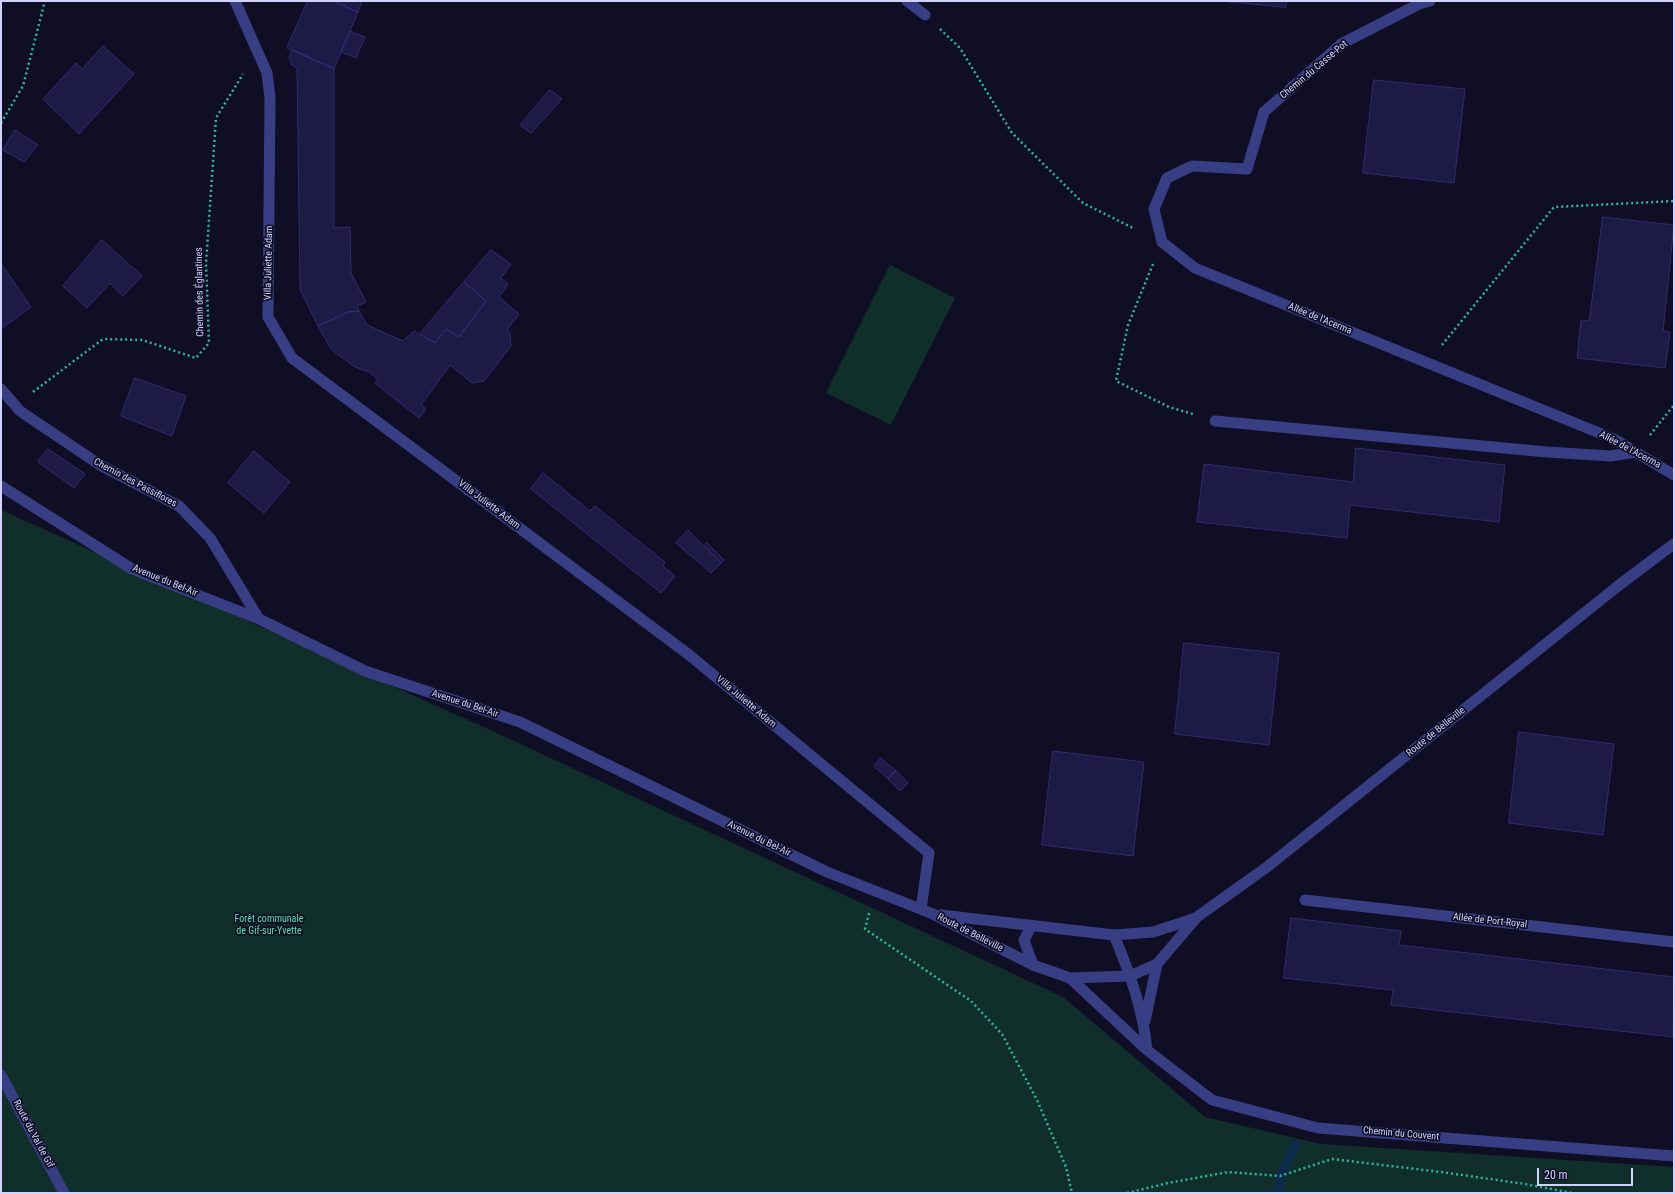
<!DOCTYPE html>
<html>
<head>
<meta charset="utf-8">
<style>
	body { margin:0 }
	#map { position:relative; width:1675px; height:1194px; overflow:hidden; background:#0f0e25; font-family:"Roboto Condensed",sans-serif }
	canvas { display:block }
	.frame { position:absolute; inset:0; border:2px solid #d2d2ff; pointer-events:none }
	.scale { position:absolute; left:1537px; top:1168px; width:96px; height:18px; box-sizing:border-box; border:2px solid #d2d2ff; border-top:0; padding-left:5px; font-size:12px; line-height:14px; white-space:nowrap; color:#d2d2ff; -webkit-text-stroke:3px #0f0e25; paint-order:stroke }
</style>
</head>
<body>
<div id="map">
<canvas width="1675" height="1194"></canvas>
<div class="frame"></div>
<div class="scale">20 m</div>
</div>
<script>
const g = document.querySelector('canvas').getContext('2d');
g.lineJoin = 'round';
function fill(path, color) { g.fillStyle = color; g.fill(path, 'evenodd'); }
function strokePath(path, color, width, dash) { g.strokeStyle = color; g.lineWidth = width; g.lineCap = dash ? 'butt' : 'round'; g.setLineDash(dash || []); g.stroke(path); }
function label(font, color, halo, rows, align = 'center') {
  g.font = font + ' "Roboto Condensed",sans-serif'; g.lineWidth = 3.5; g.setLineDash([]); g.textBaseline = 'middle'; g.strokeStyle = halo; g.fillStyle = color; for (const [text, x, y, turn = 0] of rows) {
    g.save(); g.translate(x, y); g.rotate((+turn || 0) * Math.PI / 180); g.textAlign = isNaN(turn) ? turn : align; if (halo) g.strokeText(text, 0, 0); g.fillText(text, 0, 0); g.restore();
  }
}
fill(new Path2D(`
	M 890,265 L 955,298 L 891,425 L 826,393 Z
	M 1,510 L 497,733 L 1063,997 L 1205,1117 L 1321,1144 L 1674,1167 L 1674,1193 L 1,1193 Z`), '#112f2a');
strokePath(new Path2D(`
	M 1279,1193 L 1280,1176 L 1296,1144`), '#0c2b4b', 10);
const building = new Path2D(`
	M 308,1 L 334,1 L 358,12 L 334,69 L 287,48 Z
	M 334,1 L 362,1 L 358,12 Z
	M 1221,1 L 1287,1 L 1286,7 Z
	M 350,31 L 365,37 L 356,58 L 341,52 Z
	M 103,46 L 134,74 L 79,134 L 43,99 L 76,63 L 82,69 Z
	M 293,50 L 334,68 L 334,228 L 350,227 L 351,273 L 366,302 L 357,306 L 359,311 L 348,312 L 318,326 L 300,289 L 297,69 L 292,65 L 289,58 Z
	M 1374,80 L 1465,89 L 1454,183 L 1363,173 Z
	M 550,90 L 562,99 L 531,133 L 520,125 Z
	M 15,130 L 38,145 L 24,162 L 3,150 Z
	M 1603,217 L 1674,225 L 1663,331 L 1670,332 L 1665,368 L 1577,358 L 1581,320 L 1589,321 Z
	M 102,240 L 142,276 L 123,296 L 110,283 L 87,308 L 63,286 Z
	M 491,250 L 511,264 L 501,278 L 508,284 L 499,297 L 519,314 L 507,330 L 510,333 L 511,346 L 484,381 L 472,383 L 450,365 L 421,405 L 426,409 L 419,418 L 375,383 L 378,379 L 369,372 L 353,366 L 331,349 L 318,326 L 348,312 L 359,311 L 367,325 L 403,341 L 414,331 L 435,343 L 446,329 L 459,337 L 486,301 L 464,282 Z
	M 1,263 L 31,307 L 1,329 Z
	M 464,282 L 486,301 L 459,337 L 446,329 L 435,343 L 420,334 Z
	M 135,378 L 186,396 L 172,436 L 121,416 Z
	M 1356,448 L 1505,465 L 1499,522 L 1350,505 L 1347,538 L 1197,522 L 1204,464 L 1353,482 Z
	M 48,449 L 85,474 L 74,488 L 38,462 Z
	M 254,451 L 290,482 L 264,513 L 228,483 Z
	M 543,473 L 590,511 L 595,506 L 665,562 L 663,566 L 675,576 L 661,593 L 531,489 Z
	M 688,530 L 721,563 L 711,573 L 676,543 Z
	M 707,543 L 724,560 L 721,563 L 704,546 Z
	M 1184,643 L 1279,653 L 1269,745 L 1175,734 Z
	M 1519,732 L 1614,744 L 1603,835 L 1509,823 Z
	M 1053,751 L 1144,762 L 1133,856 L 1042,845 Z
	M 881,758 L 896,771 L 888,779 L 874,766 Z
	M 896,771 L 908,783 L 900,791 L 888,779 Z
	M 1291,918 L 1401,931 L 1399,945 L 1674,977 L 1673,1037 L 1391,1005 L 1393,990 L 1284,978 Z`);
fill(building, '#1e1a46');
strokePath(building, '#322b72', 1);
strokePath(new Path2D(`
	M 940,29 L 960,48 L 1012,133 L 1083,203 L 1135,229
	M 1,123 L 23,86 L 45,1
	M 1153,264 L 1128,325 L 1116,381 L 1169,407 L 1193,414
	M 1442,345 L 1554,207 L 1674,201
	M 33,392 L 103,339 L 142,340 L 196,358 L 209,343 L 206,264 L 216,118 L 243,74
	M 1650,435 L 1674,405
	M 869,913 L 865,929 L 971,1001 L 1002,1034 L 1037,1100 L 1066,1167 L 1072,1193
	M 1127,1193 L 1168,1183 L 1228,1172 L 1280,1176 L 1332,1159 L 1441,1172 L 1525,1184 L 1572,1193`), '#2db8a0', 2.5, [2, 3]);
strokePath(new Path2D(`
	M 907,1 L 925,15
	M 1264,112 L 1341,44 L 1419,4 L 1430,1
	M 1215,421 L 1547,452 L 1611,456 L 1635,452`), '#383e84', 11);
strokePath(new Path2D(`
	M 235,1 L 267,73 L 270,98 L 268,317 L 292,358 L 688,654 L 929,853 L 921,909
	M 1264,112 L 1247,169 L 1192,166 L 1167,178 L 1154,209 L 1162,242 L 1195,268 L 1614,439 L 1674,475
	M 1,389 L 20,411 L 100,465 L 179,506 L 210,538 L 259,619
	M 1305,900 L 1674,942
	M 1032,925 L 1024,940 L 1033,965
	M 1114,935 C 1130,974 1143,1009 1147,1050
	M 1070,978 L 1147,1050 L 1212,1100 L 1318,1128 L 1674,1156
	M 1145,1021 L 1157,964`), '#383e84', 11);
strokePath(new Path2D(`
	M 1,486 L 132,569 L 259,619 L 365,671 L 520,722 L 827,872 L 933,914 L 1033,965 L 1070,978 L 1130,976 L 1157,964 L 1197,917 L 1267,867 L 1618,586 L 1655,558 L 1674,544
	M 941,915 L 1114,935 L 1153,932 L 1196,918
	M 1,1075 L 64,1193`), '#383e84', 11);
label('10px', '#d2d2ff', '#0f0e25', [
	["Chemin du Casse-Pot",1314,70,-40],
	["Villa Juliette Adam",269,263,-89],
	["Chemin des Églantines",200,292,-91],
	["Allée de l'Acerma",1320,319,22],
	["Allée de l'Acerma",1630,450,28],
	["Chemin des Passiflores",135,483,28],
	["Villa Juliette Adam",489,505,37],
	["Avenue du Bel-Air",165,581,22],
	["Villa Juliette Adam",746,702,40],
	["Avenue du Bel-Air",465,704,18],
	["Route de Belleville",1436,732,-39],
	["Avenue du Bel-Air",759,839,26],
	["Allée de Port-Royal",1490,921,6],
	["Route de Belleville",970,933,27],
	["Route du Val de Gif",33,1134,62],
	["Chemin du Couvent",1401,1134,5]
]);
label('10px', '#5be1b1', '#0f0e25', [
	["Forêt communale",269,919],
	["de Gif-sur-Yvette",269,931]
]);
</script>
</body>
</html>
